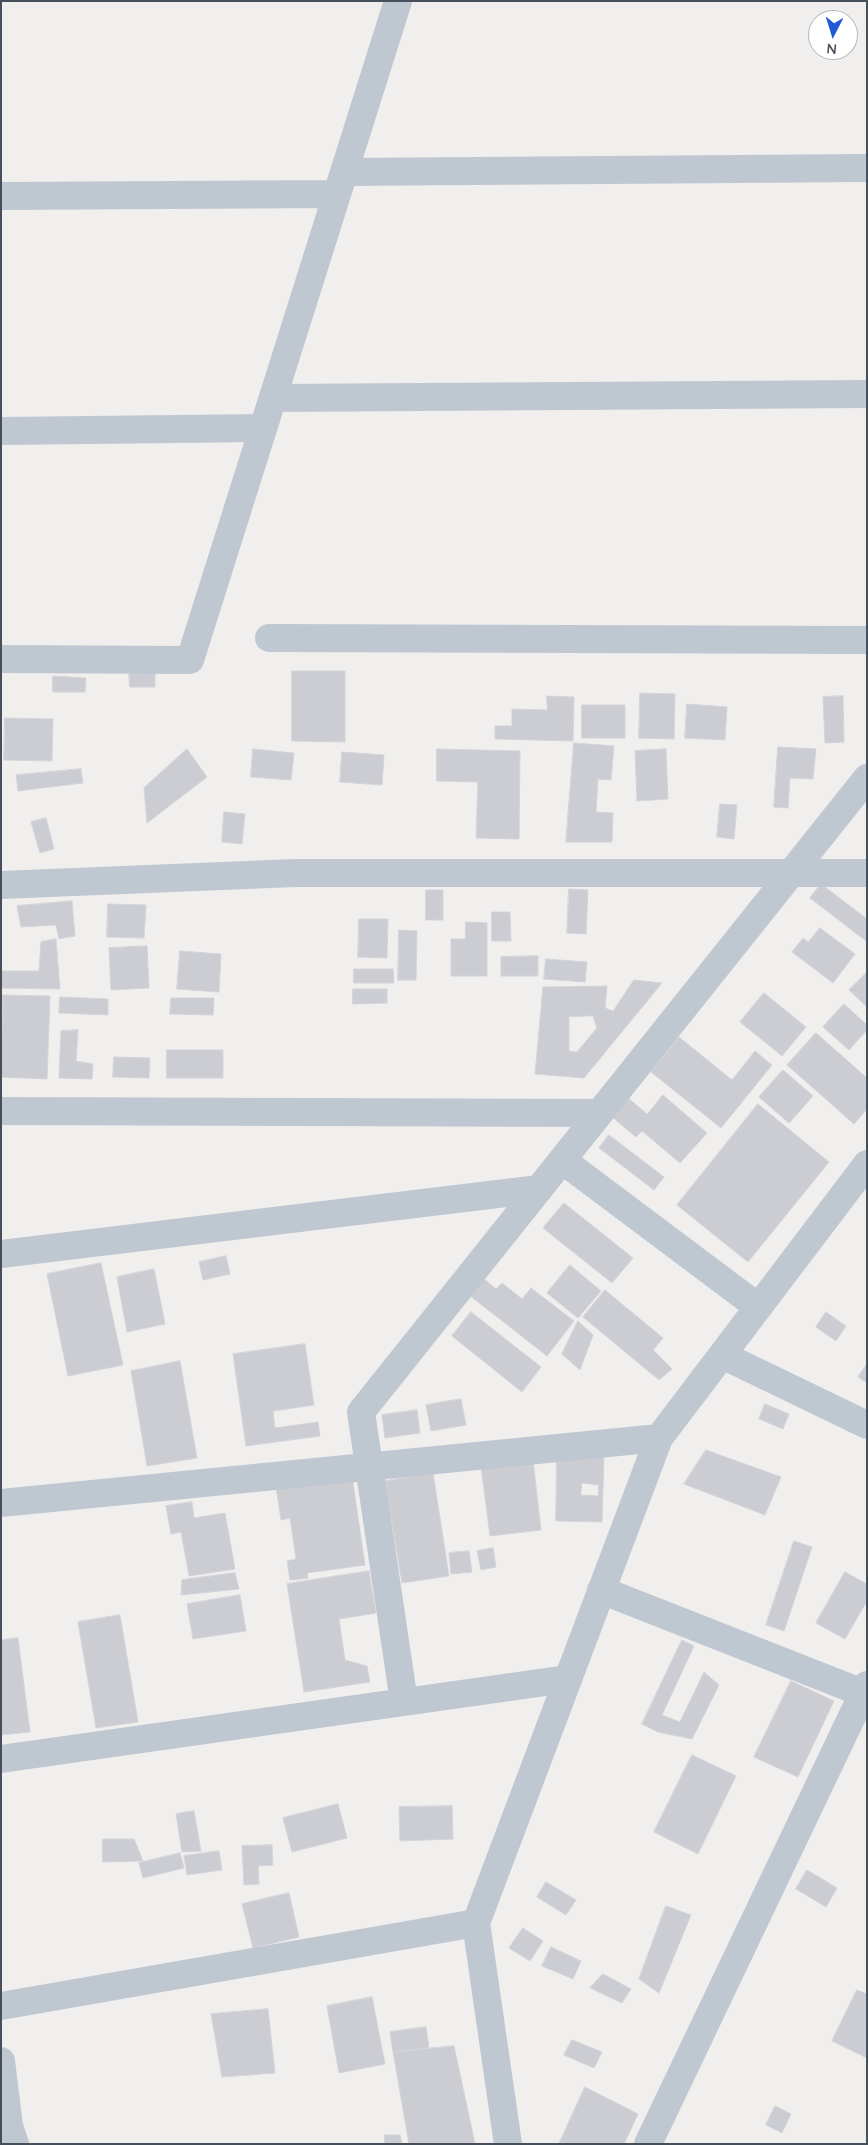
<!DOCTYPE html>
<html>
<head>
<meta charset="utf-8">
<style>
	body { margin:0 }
	#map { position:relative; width:868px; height:2145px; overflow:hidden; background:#f1efee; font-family:Quicksand,sans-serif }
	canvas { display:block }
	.frame { position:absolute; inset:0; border:2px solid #474f5b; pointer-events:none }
	.north { position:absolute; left:808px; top:10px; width:50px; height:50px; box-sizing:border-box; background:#fff; border:1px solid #b5b9bd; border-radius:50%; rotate:185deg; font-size:14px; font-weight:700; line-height:20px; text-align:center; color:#474f5b }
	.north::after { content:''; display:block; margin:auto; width:18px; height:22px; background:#2159d8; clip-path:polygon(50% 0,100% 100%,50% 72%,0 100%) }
</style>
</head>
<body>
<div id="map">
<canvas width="868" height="2145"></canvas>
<div class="frame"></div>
<div class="north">N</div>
</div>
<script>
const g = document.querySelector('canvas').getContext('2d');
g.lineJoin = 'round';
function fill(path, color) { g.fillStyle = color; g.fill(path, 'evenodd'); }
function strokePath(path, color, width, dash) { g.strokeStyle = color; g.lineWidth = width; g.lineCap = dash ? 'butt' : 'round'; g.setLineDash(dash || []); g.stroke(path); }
const building = new Path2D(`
	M 292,671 L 345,671 L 345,742 L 292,741 Z
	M 129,672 L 155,672 L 155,687 L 130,687 Z
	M 53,676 L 86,678 L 85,692 L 53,692 Z
	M 640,693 L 675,694 L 674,739 L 639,738 Z
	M 547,696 L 574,697 L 573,741 L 495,739 L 495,726 L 512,726 L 512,709 L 547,710 Z
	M 843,696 L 844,742 L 825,743 L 823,697 Z
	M 687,704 L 727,707 L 725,740 L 685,738 Z
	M 582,705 L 625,705 L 625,738 L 582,738 Z
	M 5,718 L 53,719 L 52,761 L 4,760 Z
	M 574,743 L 614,746 L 611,780 L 598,779 L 596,812 L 613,813 L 612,842 L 566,842 Z
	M 778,747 L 816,749 L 813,779 L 790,778 L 788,808 L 774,807 Z
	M 187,749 L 207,777 L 147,823 L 144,788 Z
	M 253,749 L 294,753 L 291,780 L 251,777 Z
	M 437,749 L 520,751 L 519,839 L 476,838 L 478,782 L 437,781 Z
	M 666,749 L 668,799 L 637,801 L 635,751 Z
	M 342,752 L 384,755 L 382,785 L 340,782 Z
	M 81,769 L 83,783 L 18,791 L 16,775 Z
	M 720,804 L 737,805 L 734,839 L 717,837 Z
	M 224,812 L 245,814 L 242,844 L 222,842 Z
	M 46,818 L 54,849 L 40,853 L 31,822 Z
	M 821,884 L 867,919 L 866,941 L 810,898 Z
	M 569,889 L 588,890 L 586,934 L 567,933 Z
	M 426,890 L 443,890 L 443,920 L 426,920 Z
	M 72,901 L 75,936 L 59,939 L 56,925 L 21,927 L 17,906 Z
	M 108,904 L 146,905 L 144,938 L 107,937 Z
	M 492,912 L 510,912 L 511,941 L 492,941 Z
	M 359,919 L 388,919 L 387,958 L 358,957 Z
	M 466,922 L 487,923 L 487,976 L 451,976 L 451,939 L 465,939 Z
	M 820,928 L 855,954 L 833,983 L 792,952 L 803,938 L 808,942 Z
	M 399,930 L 417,931 L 416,980 L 398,980 Z
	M 56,939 L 60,989 L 1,988 L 1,971 L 39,971 L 41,942 Z
	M 147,946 L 149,988 L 111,990 L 109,948 Z
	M 180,951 L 221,954 L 219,992 L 177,989 Z
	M 538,956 L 538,976 L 501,976 L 501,957 Z
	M 546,959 L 587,962 L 585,982 L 544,979 Z
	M 354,969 L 393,969 L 394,983 L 354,983 Z
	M 867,972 L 867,1007 L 849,990 Z
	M 634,980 L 662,983 L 584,1078 L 535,1074 L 543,987 L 607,986 L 605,1008 L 613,1011 ZM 593,1016 L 597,1028 L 577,1052 L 569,1051 L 569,1017 Z
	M 353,989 L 387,989 L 387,1003 L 353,1004 Z
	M 764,993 L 806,1027 L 782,1056 L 740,1022 Z
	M 3,995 L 50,996 L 47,1079 L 1,1077 Z
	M 60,997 L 108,999 L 108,1015 L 59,1013 Z
	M 171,998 L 214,998 L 213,1015 L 170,1014 Z
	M 844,1004 L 867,1025 L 867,1030 L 849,1050 L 823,1027 Z
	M 78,1030 L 76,1061 L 93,1064 L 92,1079 L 59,1078 L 61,1031 Z
	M 816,1033 L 867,1078 L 867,1109 L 854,1124 L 787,1065 Z
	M 679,1037 L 732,1080 L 755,1051 L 772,1065 L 721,1128 L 651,1072 Z
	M 167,1050 L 223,1050 L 223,1078 L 167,1078 Z
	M 114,1057 L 150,1058 L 149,1078 L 113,1077 Z
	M 783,1070 L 813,1096 L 789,1123 L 759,1097 Z
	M 663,1095 L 707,1133 L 680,1163 L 642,1131 L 636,1137 L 611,1116 L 627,1097 L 647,1114 Z
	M 758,1104 L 829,1162 L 748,1262 L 677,1205 Z
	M 609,1135 L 664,1177 L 654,1190 L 599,1148 Z
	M 564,1203 L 633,1258 L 612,1283 L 543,1228 Z
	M 226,1256 L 230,1274 L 203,1280 L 199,1262 Z
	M 101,1263 L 123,1365 L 68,1376 L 47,1274 Z
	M 570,1265 L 601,1291 L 578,1318 L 547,1293 Z
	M 154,1269 L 165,1324 L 127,1332 L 117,1277 Z
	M 483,1278 L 496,1289 L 502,1283 L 522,1299 L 531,1288 L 574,1321 L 547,1356 L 469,1295 Z
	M 605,1290 L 663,1338 L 653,1350 L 672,1369 L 659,1380 L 583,1317 Z
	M 471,1312 L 541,1367 L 522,1392 L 452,1336 Z
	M 826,1312 L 846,1326 L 836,1341 L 816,1327 Z
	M 578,1321 L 593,1335 L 580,1370 L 562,1354 Z
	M 305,1344 L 314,1405 L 273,1411 L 275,1428 L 318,1422 L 320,1436 L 246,1446 L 233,1354 Z
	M 180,1361 L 197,1458 L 147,1466 L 131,1371 Z
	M 867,1364 L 867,1383 L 858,1377 Z
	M 461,1399 L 466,1425 L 431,1431 L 426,1405 Z
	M 765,1404 L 789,1414 L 783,1429 L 759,1419 Z
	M 417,1410 L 420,1433 L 385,1438 L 382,1415 Z
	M 706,1450 L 781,1477 L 765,1515 L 684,1484 Z
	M 557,1453 L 604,1454 L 602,1522 L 556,1521 ZM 582,1483 L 599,1485 L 598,1496 L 581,1495 Z
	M 533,1460 L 541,1530 L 490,1536 L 481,1466 Z
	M 433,1473 L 449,1576 L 402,1583 L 385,1481 Z
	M 352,1476 L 365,1565 L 307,1573 L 308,1578 L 290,1580 L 287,1561 L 296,1559 L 290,1518 L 281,1520 L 276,1487 Z
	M 192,1502 L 194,1518 L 225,1513 L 235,1569 L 189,1576 L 181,1532 L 171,1534 L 166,1506 Z
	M 794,1541 L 812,1547 L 784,1631 L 766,1625 Z
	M 493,1548 L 496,1567 L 481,1570 L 477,1551 Z
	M 469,1551 L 472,1572 L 451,1574 L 449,1553 Z
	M 369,1571 L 376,1613 L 339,1619 L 345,1660 L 367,1666 L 370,1682 L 304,1692 L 287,1584 Z
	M 845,1572 L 867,1584 L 867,1601 L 845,1639 L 816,1623 Z
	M 235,1573 L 239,1589 L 181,1595 L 182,1580 Z
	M 240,1595 L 246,1631 L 193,1639 L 187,1604 Z
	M 120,1615 L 138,1722 L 96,1728 L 78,1622 Z
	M 18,1638 L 30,1732 L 1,1735 L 1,1640 Z
	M 682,1640 L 694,1646 L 662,1715 L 680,1722 L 704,1672 L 719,1685 L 692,1739 L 658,1732 L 642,1724 Z
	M 791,1681 L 834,1701 L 798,1777 L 754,1757 Z
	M 692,1755 L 736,1776 L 698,1854 L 654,1832 Z
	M 338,1804 L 347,1838 L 292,1852 L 283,1818 Z
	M 452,1806 L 453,1839 L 400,1841 L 399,1807 Z
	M 194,1811 L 201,1851 L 182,1852 L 176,1814 Z
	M 103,1839 L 134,1839 L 143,1861 L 103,1862 Z
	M 272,1845 L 273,1865 L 258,1866 L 259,1884 L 244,1885 L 242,1846 Z
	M 219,1851 L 222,1870 L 187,1875 L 184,1856 Z
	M 180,1853 L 184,1868 L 143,1878 L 139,1863 Z
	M 807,1870 L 837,1888 L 826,1907 L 796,1889 Z
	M 546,1882 L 576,1900 L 566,1915 L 537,1897 Z
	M 289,1893 L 299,1937 L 253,1948 L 242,1904 Z
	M 666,1906 L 691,1915 L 659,1993 L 639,1979 Z
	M 523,1928 L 543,1941 L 530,1961 L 509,1948 Z
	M 551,1947 L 581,1961 L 573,1979 L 542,1966 Z
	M 603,1974 L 631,1989 L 622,2003 L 590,1988 Z
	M 857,1990 L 867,1994 L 867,2058 L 832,2041 Z
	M 372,1997 L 385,2064 L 339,2073 L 327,2006 Z
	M 268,2009 L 275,2073 L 222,2077 L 211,2014 Z
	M 426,2027 L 429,2048 L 393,2052 L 390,2032 Z
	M 572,2040 L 602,2052 L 594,2068 L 564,2055 Z
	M 454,2046 L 475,2144 L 409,2144 L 393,2052 Z
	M 585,2087 L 638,2114 L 624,2144 L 559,2144 Z
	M 775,2106 L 791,2114 L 782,2133 L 766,2125 Z
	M 385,2135 L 400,2135 L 402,2144 L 385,2144 Z`);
fill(building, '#cbcdd3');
strokePath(building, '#d2d4da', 1);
strokePath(new Path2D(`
	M 344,172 L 867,168
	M 1,196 L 337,194
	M 273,398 L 867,394
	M 1,431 L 263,428
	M 269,638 L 867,640
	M 1,659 L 190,660 L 398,1
	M 1,885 L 295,873 L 867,873
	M 1,1111 L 599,1113
	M 562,1160 L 758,1307
	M 1,1254 L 539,1189
	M 722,1355 L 867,1425
	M 1,1503 L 659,1438
	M 601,1590 L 863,1693
	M 404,1702 L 361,1412 L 867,778
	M 1,1759 L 567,1679
	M 1,2006 L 476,1923
	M 1,2061 L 9,2126 L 15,2144
	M 508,2144 L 476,1923 L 659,1438 L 867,1164
	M 648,2144 L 867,1685`), '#bfc7d0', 28);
</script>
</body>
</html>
